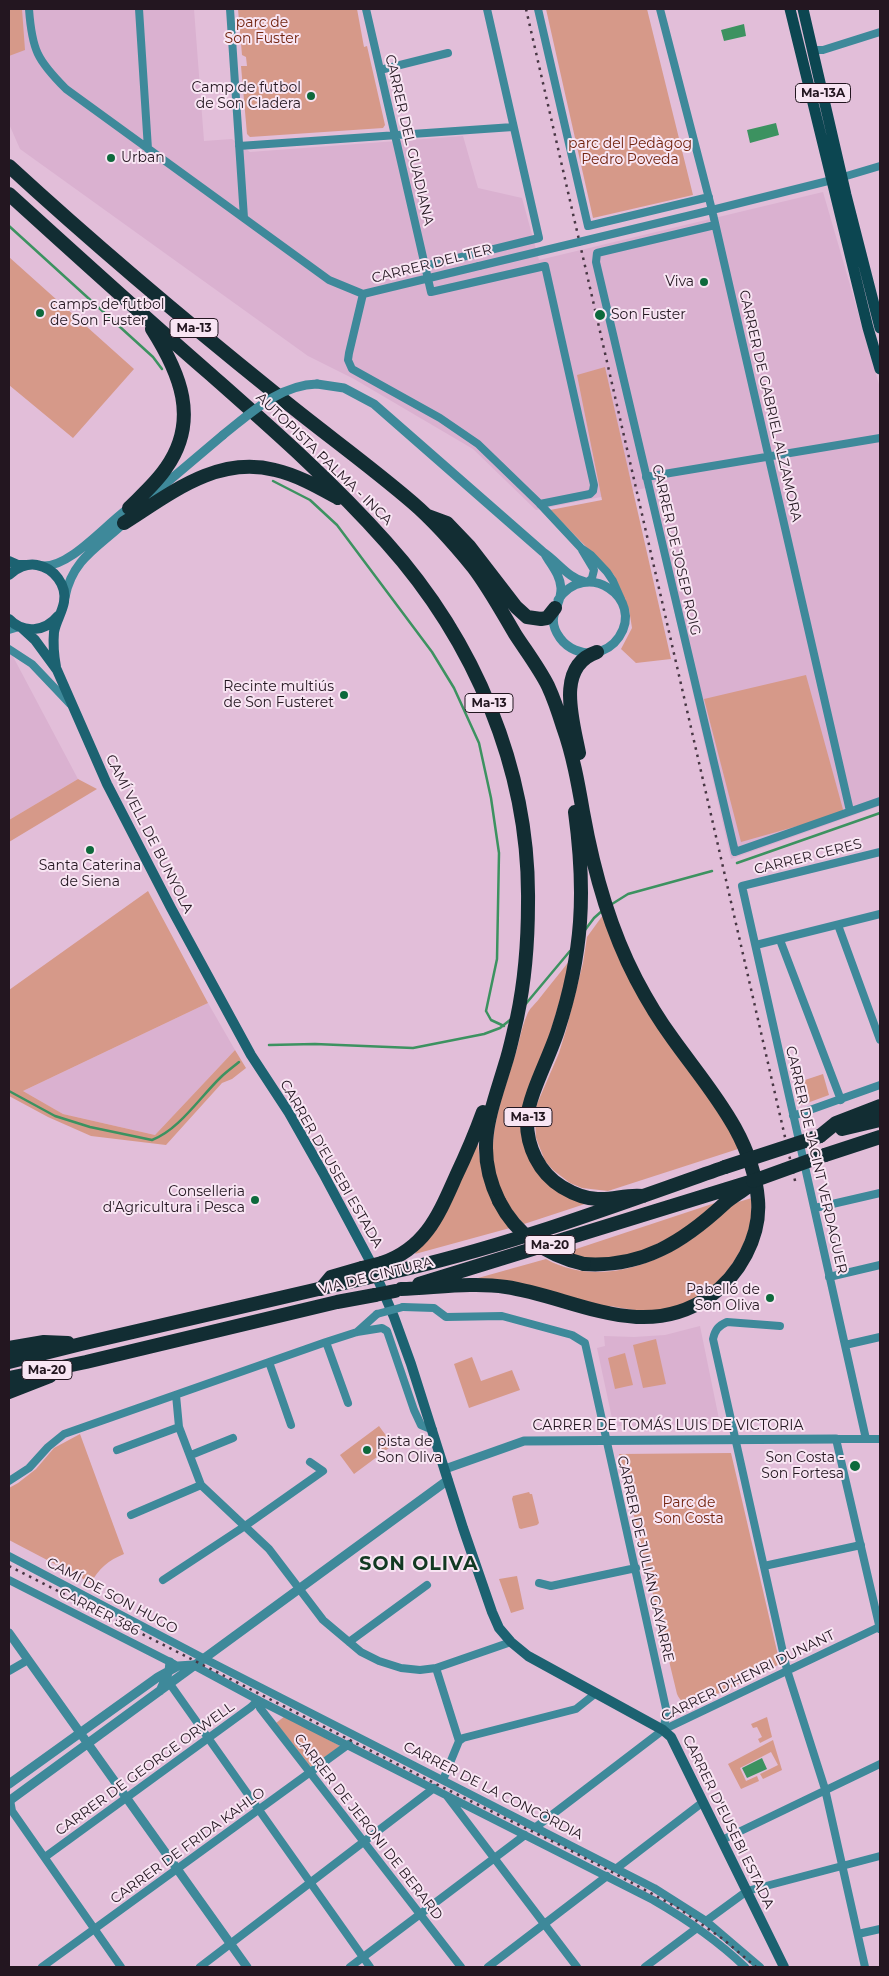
<!DOCTYPE html>
<html>
<head>
<meta charset="utf-8">
<style>
	body { margin:0 }
	#map { position:relative; width:889px; height:1976px; overflow:hidden; background:#e2bed9; font-family:Montserrat,sans-serif }
	canvas { display:block }
	.frame { position:absolute; inset:0; border:10px solid #231620; pointer-events:none }
</style>
</head>
<body>
<div id="map">
<canvas width="889" height="1976"></canvas>
<div class="frame"></div>
</div>
<script>
const g = document.querySelector('canvas').getContext('2d');
g.lineJoin = 'round';
function fill(path, color) { g.fillStyle = color; g.fill(path, 'evenodd'); }
function strokePath(path, color, width, dash) { g.strokeStyle = color; g.lineWidth = width; g.lineCap = dash ? 'butt' : 'round'; g.setLineDash(dash || []); g.stroke(path); }
function label(font, color, halo, rows, align = 'center') {
  g.font = font + ' Montserrat,sans-serif'; g.lineWidth = 4; g.setLineDash([]); g.textBaseline = 'middle'; g.strokeStyle = halo; g.fillStyle = color; for (const [text, x, y, turn = 0] of rows) {
    g.save(); g.translate(x, y); g.rotate((+turn || 0) * Math.PI / 180); g.textAlign = isNaN(turn) ? turn : align; if (halo) g.strokeText(text, 0, 0); g.fillText(text, 0, 0); g.restore();
  }
}
fill(new Path2D(`
	M 9,9 L 194,9 L 204,141 L 232,139 L 250,152 L 463,136 L 478,188 L 522,198 L 539,260 L 823,192 L 880,388 L 880,806 L 731,859 L 646,488 L 536,510 L 473,449 L 354,379 L 308,356 L 20,149 L 9,124 Z
	M 9,649 L 78,779 L 9,820 Z
	M 208,1003 L 235,1050 L 155,1135 L 63,1114 L 23,1091 Z
	M 700,1326 L 720,1424 L 617,1426 L 613,1423 L 597,1348 L 605,1346 L 604,1336 L 634,1337 L 665,1335 Z`), '#dab1d0');
fill(new Path2D(`
	M 9,9 L 22,9 L 25,50 L 9,56 Z
	M 238,9 L 357,9 L 364,47 L 367,46 L 385,125 L 383,128 L 250,137 L 247,134 L 241,66 L 247,66 L 246,57 L 242,55 Z
	M 546,9 L 647,9 L 693,195 L 593,218 Z
	M 9,257 L 134,369 L 73,438 L 9,385 Z
	M 605,367 L 671,659 L 636,663 L 621,649 L 632,628 L 629,609 L 614,575 L 550,510 L 602,500 L 577,375 Z
	M 806,675 L 844,813 L 741,842 L 704,699 Z
	M 78,779 L 97,789 L 9,842 L 9,820 Z
	M 148,891 L 208,1003 L 23,1091 L 63,1114 L 155,1135 L 235,1050 L 246,1068 L 232,1079 L 222,1083 L 166,1145 L 91,1136 L 48,1117 L 9,1096 L 9,990 Z
	M 603,915 L 700,1085 L 728,1126 L 738,1149 L 608,1191 L 582,1188 L 570,1183 L 553,1170 L 545,1161 L 536,1138 L 535,1116 L 537,1104 L 559,1053 L 566,1030 L 583,963 L 587,937 Z
	M 570,960 L 568,973 L 543,1057 L 527,1153 L 588,1203 L 524,1224 C 474,1171 495,1120 514,1059 C 519,1045 521,1028 527,1015 C 529,1009 535,1004 539,999 C 549,986 560,973 570,960 Z
	M 823,1074 L 829,1095 L 799,1106 L 796,1096 L 799,1082 Z
	M 478,1143 C 481,1179 489,1199 510,1228 L 415,1254 Z
	M 752,1198 C 751,1207 752,1217 750,1225 C 739,1266 709,1299 668,1309 C 649,1314 628,1309 610,1306 L 609,1308 L 478,1280 L 478,1278 L 546,1259 C 594,1286 654,1267 696,1236 C 709,1227 720,1213 734,1204 C 739,1201 746,1200 752,1198 Z
	M 715,1203 L 696,1224 L 641,1252 L 595,1260 L 564,1253 Z
	M 656,1339 L 666,1384 L 643,1388 L 633,1345 Z
	M 625,1353 L 633,1385 L 615,1389 L 608,1358 Z
	M 472,1357 L 481,1381 L 512,1370 L 520,1390 L 469,1408 L 454,1364 Z
	M 379,1426 L 393,1445 L 354,1474 L 340,1455 Z
	M 80,1434 L 124,1554 C 109,1560 98,1569 91,1583 L 9,1540 L 9,1488 L 18,1483 L 36,1469 L 54,1448 Z
	M 731,1453 L 780,1664 L 699,1703 C 688,1705 682,1705 677,1694 L 619,1454 Z
	M 529,1492 L 530,1494 L 532,1494 L 539,1523 L 537,1525 L 521,1529 L 519,1528 L 512,1499 L 513,1496 Z
	M 517,1576 L 524,1609 L 511,1613 L 499,1579 Z
	M 285,1716 L 340,1746 L 311,1767 L 276,1723 Z
	M 767,1717 L 772,1737 L 760,1743 L 758,1739 L 762,1737 L 757,1727 L 753,1728 L 751,1724 Z
	M 773,1740 L 782,1770 L 763,1779 L 760,1774 L 778,1765 L 771,1752 L 740,1768 L 746,1781 L 757,1776 L 759,1781 L 741,1789 L 728,1764 Z`), '#d69989');
fill(new Path2D(`
	M 744,24 L 746,36 L 724,41 L 721,30 Z
	M 776,123 L 779,135 L 750,143 L 747,130 Z
	M 762,1758 L 767,1769 L 747,1778 L 742,1768 Z`), '#3c9260');
strokePath(new Path2D(`
	M 9,226 L 153,357 L 162,369
	M 273,481 L 310,500 L 337,525 L 432,652 L 454,688 L 479,743 L 491,798 L 499,853 L 497,959 L 486,1011 L 491,1020 L 504,1026
	M 737,863 L 880,813
	M 612,904 L 628,894 L 712,871
	M 585,930 L 594,918 L 603,910
	M 524,1006 L 570,951
	M 269,1045 L 315,1044 L 413,1048 L 484,1034 L 500,1028 L 510,1020
	M 9,1091 L 55,1116 L 90,1127 L 152,1140 C 179,1130 200,1097 221,1077 C 226,1072 233,1067 239,1062`), '#3c9260', 2.5);
strokePath(new Path2D(`
	M 29,9 C 32,50 37,60 66,89 L 329,280 L 363,294 L 479,266
	M 139,9 L 148,149
	M 230,9 L 244,218
	M 366,9 L 431,292 L 545,266 L 594,485 L 593,491 L 590,494 L 540,504
	M 538,9 L 588,226 L 709,197
	M 660,9 L 712,210 L 850,811
	M 812,50 L 823,50 L 880,32
	M 380,70 L 448,53
	M 239,146 L 513,127
	M 843,177 L 880,166
	M 712,210 L 832,180
	M 715,225 L 597,253 L 596,262 L 735,852 L 880,801
	M 425,266 L 539,238 L 487,9
	M 363,294 L 349,353 L 348,360 L 352,369 L 440,418 L 478,444 L 540,504 L 581,548 L 591,555 L 607,572 L 613,581 L 621,599
	M 646,477 L 880,438
	M 582,550 L 594,570 L 592,578 L 588,582
	M 9,630 L 19,627
	M 9,649 L 32,664 L 70,704
	M 838,925 L 880,1040
	M 780,940 L 841,1100
	M 756,945 L 880,914
	M 793,1116 L 880,1085
	M 815,1208 L 880,1193
	M 829,1277 L 880,1265
	M 403,1307 L 434,1308 L 446,1317 L 502,1316 L 572,1335 L 585,1343 L 667,1713 L 663,1730
	M 780,1326 L 727,1322 C 718,1326 715,1330 713,1339 L 787,1670 L 825,1789 L 865,1967
	M 357,1332 L 377,1314
	M 326,1342 L 348,1403
	M 845,1345 L 880,1337
	M 269,1362 L 291,1425
	M 176,1395 L 179,1427 L 201,1485 L 269,1549 L 323,1620 L 361,1652 L 379,1661 L 401,1668 L 420,1670 L 436,1668 L 511,1642
	M 866,1439 L 742,886 L 880,852
	M 880,1439 L 836,1439 L 880,1629
	M 117,1450 L 179,1427
	M 191,1455 L 233,1438
	M 9,1481 L 29,1468 L 48,1447 L 64,1434 L 326,1342 L 357,1332 L 382,1328 L 387,1331 L 414,1410 L 421,1425 L 433,1430
	M 131,1515 L 201,1485
	M 9,1556 L 203,1658 L 654,1888 L 706,1921 L 760,1967
	M 764,1566 L 861,1545
	M 9,1580 L 174,1664
	M 163,1580 L 245,1526 L 323,1471 L 310,1462
	M 539,1583 L 551,1586 L 636,1568
	M 349,1642 L 427,1585
	M 193,1665 L 258,1700 L 653,1900 C 686,1919 718,1941 745,1967
	M 436,1668 L 459,1741
	M 9,1671 L 28,1660
	M 170,1684 L 370,1967
	M 258,1700 L 260,1708 L 461,1967
	M 443,1780 L 459,1741 L 463,1738 L 576,1709 L 596,1693
	M 447,1796 L 577,1967
	M 10,1800 L 12,1811 L 121,1967
	M 536,1827 L 663,1730 L 879,1627
	M 722,1840 L 880,1764
	M 45,1857 L 251,1707 L 258,1700
	M 617,1868 L 703,1802
	M 706,1921 L 747,1891 L 880,1856
	M 858,1934 L 880,1929
	M 42,1967 L 349,1744
	M 200,1967 L 434,1788
	M 350,1967 L 525,1835
	M 488,1967 L 607,1876
	M 645,1967 L 697,1928`), '#3e899a', 8);
strokePath(new Path2D(`
	M 317,384 L 344,388 L 374,404 L 543,552 C 558,562 568,578 585,582
	M 140,507 L 158,490 L 223,435
	M 545,554 C 551,565 560,574 561,588 C 562,607 544,616 560,638 C 568,649 581,654 594,653 C 604,651 613,646 619,637 C 645,598 586,558 558,600
	M 42,566 C 71,568 108,521 133,505
	M 65,597 C 73,557 101,546 127,520
	M 445,1469 L 524,1441 L 836,1439
	M 9,1633 L 247,1967
	M 160,1691 L 169,1671 L 170,1662
	M 9,1784 L 158,1677 L 178,1666 L 193,1665
	M 9,1801 L 448,1480`), '#3e899a', 9);
strokePath(new Path2D(`
	M 9,561 L 18,565 L 26,565
	M 9,575 C 16,568 27,563 37,565 C 54,568 67,585 64,602 C 62,613 56,621 54,632 C 53,643 54,656 56,667
	M 9,619 C 23,634 45,632 58,616
	M 22,628 L 35,640 L 57,670 L 107,784 L 171,908 L 251,1055 L 289,1113 L 323,1173 L 370,1261 L 394,1317 L 411,1364 L 463,1528 L 492,1612 L 499,1628 L 511,1642 L 528,1656 L 663,1730 L 671,1737 L 784,1967`), '#1c6271', 10);
strokePath(new Path2D(`
	M 790,9 L 868,328 L 880,369
	M 803,9 L 846,195 L 880,328`), '#0c4651', 11);
strokePath(new Path2D(`
	M 9,166 C 95,245 184,320 276,394 C 321,431 369,465 413,503 C 435,522 455,545 473,567 C 489,588 502,612 515,634 C 526,651 539,668 548,686 C 554,699 559,714 563,727 C 573,755 578,783 583,812 C 593,868 610,929 636,979 C 647,1000 659,1020 673,1039 C 708,1088 753,1136 758,1200 C 761,1237 739,1276 709,1297 C 642,1343 574,1297 506,1287 C 472,1282 435,1288 401,1289
	M 9,194 C 75,254 141,314 209,373 C 270,427 332,481 386,542 C 474,640 530,769 528,903 C 528,941 525,980 517,1018 C 513,1034 510,1050 505,1065 C 490,1115 474,1150 499,1201
	M 129,508 C 142,495 156,483 166,468 C 200,420 180,373 152,329
	M 428,516 L 447,523 L 469,546 L 516,607 L 527,617 L 541,619 L 547,618 L 555,608
	M 124,523 C 170,494 217,455 275,470 C 297,475 318,487 338,498
	M 579,753 C 573,721 555,666 597,652
	M 575,812 C 586,892 583,953 558,1030 C 550,1056 529,1094 527,1119 C 526,1146 539,1173 562,1187 C 572,1193 586,1199 598,1199 C 614,1200 626,1194 643,1196
	M 842,1129 L 880,1120
	M 820,1136 L 836,1123 L 880,1106
	M 825,1155 L 880,1137
	M 382,1263 C 426,1248 439,1214 456,1176 C 466,1155 475,1134 483,1112
	M 584,1264 C 642,1268 683,1242 724,1204 C 733,1196 742,1192 751,1184
	M 388,1273 C 503,1248 614,1206 725,1167
	M 419,1284 L 753,1181
	M 321,1289 L 331,1277 L 362,1268
	M 9,1348 L 44,1342 L 68,1343
	M 9,1362 L 81,1344 L 366,1278
	M 9,1378 L 86,1362 L 337,1302 L 375,1295
	M 9,1392 L 50,1376`), '#122d33', 14);
strokePath(new Path2D(`
	M 526,9 L 796,1185
	M 9,1566 L 438,1785 L 558,1844 L 612,1872 L 678,1908 L 723,1939 L 756,1967`), '#473643', 2.5, [2.5, 5]);
strokePath(new Path2D(`
	M 479,266 L 712,210
	M 377,1314 L 403,1307`), '#3e899a', 8);
strokePath(new Path2D(`
	M 223,435 C 251,413 279,385 317,384`), '#3e899a', 9);
strokePath(new Path2D(`
	M 725,1167 L 820,1136
	M 753,1181 L 825,1155
	M 499,1201 C 517,1236 546,1255 584,1264
	M 362,1268 L 382,1263
	M 366,1278 L 388,1273
	M 375,1295 L 395,1291`), '#122d33', 14);
for (const [x, y, r, color] of [
	[311,96,5,"#0d693c"],
	[111,158,5,"#0d693c"],
	[704,282,5,"#0d693c"],
	[40,313,5,"#0d693c"],
	[600,315,6,"#0d693c"],
	[344,695,5,"#0d693c"],
	[90,850,5,"#0d693c"],
	[255,1200,5,"#0d693c"],
	[770,1298,5,"#0d693c"],
	[367,1450,5,"#0d693c"],
	[855,1466,6,"#0d693c"]
]) { const dot = new Path2D(); dot.arc(x, y, r, 0, 2 * Math.PI); g.fillStyle = color; g.fill(dot); strokePath(dot, '#f8e5f3', 2); }
for (const [x, y, w] of [
	[823,93,55],
	[194,328,48],
	[489,703,48],
	[528,1117,48],
	[550,1245,50],
	[47,1370,50]
]) { const box = new Path2D(); box.roundRect(x - w / 2, y - 9.5, w, 19, 4); g.fillStyle = '#f8e5f3'; g.fill(box); strokePath(box, '#231620', 1); }
label('bold 12px', '#231620', null, [
	["Ma-13A",823,93],
	["Ma-13",194,328],
	["Ma-13",489,703],
	["Ma-13",528,1117],
	["Ma-20",550,1245],
	["Ma-20",47,1370]
]);
label('14px', '#72240f', '#f8e5f3', [
	["parc de",262,23],
	["Son Fuster",262,39],
	["parc del Pedàgog",630,144],
	["Pedro Poveda",630,160],
	["Parc de",689,1503],
	["Son Costa",689,1519]
]);
label('14px', '#231620', '#f8e5f3', [
	["Camp de futbol",301,88],
	["de Son Cladera",301,104],
	["Urban",121,158,"left"],
	["Viva",694,282],
	["camps de futbol",50,305,"left"],
	["de Son Fuster",50,321,"left"],
	["Son Fuster",611,315,"left"],
	["Recinte multiús",334,687],
	["de Son Fusteret",334,703],
	["Santa Caterina",90,866,"center"],
	["de Siena",90,882,"center"],
	["Conselleria",245,1192],
	["d'Agricultura i Pesca",245,1208],
	["Pabelló de",760,1290],
	["Son Oliva",760,1306],
	["pista de",377,1442,"left"],
	["Son Oliva",377,1458,"left"],
	["Son Costa -",844,1458],
	["Son Fortesa",844,1474]
], 'right');
label('14px', '#231620', '#f8e5f3', [
	["CARRER DEL GUADIANA",409,140,77],
	["CARRER DEL TER",432,264,-14],
	["CARRER DE GABRIEL ALZAMORA",770,406,77],
	["AUTOPISTA PALMA - INCA",324,459,44],
	["CARRER DE JOSEP ROIG",676,550,77],
	["CAMÍ VELL DE BUNYOLA",149,834,63],
	["CARRER CERES",808,857,-14],
	["CARRER DE JACINT VERDAGUER",816,1160,77],
	["CARRER D'EUSEBI ESTADA",331,1164,60],
	["VIA DE CINTURA",376,1276,-14],
	["CARRER DE TOMÁS LUIS DE VICTORIA",668,1426],
	["CARRER DE JULIÁN GAYARRE",645,1559,77],
	["CAMÍ DE SON HUGO",112,1596,28],
	["CARRER 386",99,1612,27],
	["CARRER D'HENRI DUNANT",748,1676,-26],
	["CARRER DE GEORGE ORWELL",145,1769,-36],
	["CARRER DE LA CONCÒRDIA",493,1791,27],
	["CARRER D'EUSEBI ESTADA",728,1822,64],
	["CARRER DE JERONI DE BERARD",368,1827,52],
	["CARRER DE FRIDA KAHLO",188,1846,-36]
]);
g.letterSpacing = '1px';
label('bold 19px', '#123922', '#f8e5f3', [
	["SON OLIVA",419,1564]
]);
g.letterSpacing = '0px';
</script>
</body>
</html>
